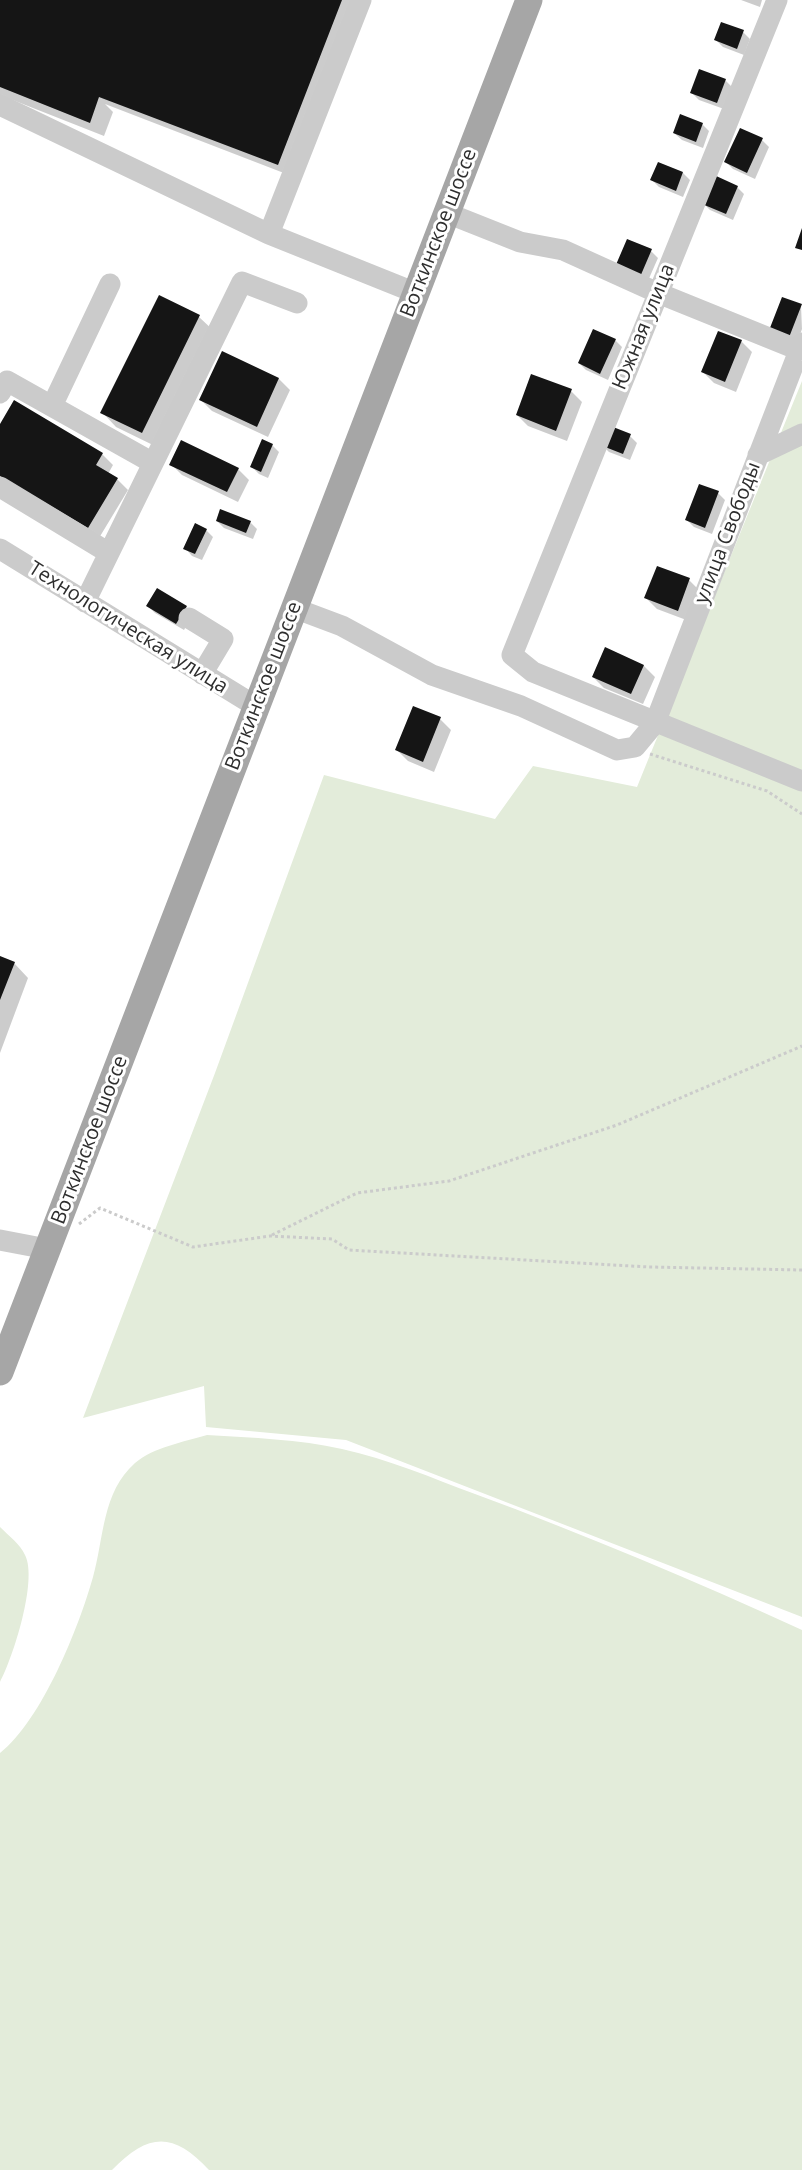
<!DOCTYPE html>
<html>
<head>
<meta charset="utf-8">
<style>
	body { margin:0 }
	canvas { display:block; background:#fff }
</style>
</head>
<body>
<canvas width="802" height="2170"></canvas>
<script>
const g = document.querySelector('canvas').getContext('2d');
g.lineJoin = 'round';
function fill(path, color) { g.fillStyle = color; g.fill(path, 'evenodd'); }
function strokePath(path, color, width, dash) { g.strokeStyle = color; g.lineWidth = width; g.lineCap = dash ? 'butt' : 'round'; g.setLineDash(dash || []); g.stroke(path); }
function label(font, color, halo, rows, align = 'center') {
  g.font = font + ' "Open Sans",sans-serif'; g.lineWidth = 6; g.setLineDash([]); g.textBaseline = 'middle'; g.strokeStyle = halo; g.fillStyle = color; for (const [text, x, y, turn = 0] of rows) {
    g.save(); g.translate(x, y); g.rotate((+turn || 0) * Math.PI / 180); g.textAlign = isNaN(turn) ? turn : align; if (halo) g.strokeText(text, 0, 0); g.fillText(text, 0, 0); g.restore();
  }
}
fill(new Path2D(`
	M 802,381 L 802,1617 L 346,1440 L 206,1427 L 204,1386 L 83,1418 L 215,1073 L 324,775 L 495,819 L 533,766 L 637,787 Z
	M 207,1435 C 252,1438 299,1439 342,1449 C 388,1459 432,1478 475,1494 C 586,1535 695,1581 802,1630 L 802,2170 L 209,2170 C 173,2131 148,2133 112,2170 L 0,2170 L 0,1753 C 42,1720 79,1627 93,1577 C 104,1538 102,1492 135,1463 C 154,1447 184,1442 207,1435 Z
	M 0,1527 C 9,1536 20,1544 25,1555 C 38,1580 13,1658 0,1682 Z`), '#e3ecda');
fill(new Path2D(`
	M 0,0 L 356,0 L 289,175 L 105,104 L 113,112 L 104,136 L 0,95 Z
	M 741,0 L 762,0 L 760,7 Z
	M 743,32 L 750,39 L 744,55 L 723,47 L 716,40 Z
	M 725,80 L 732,87 L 724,109 L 699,100 L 692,93 Z
	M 702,124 L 709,131 L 703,148 L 682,140 L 674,133 Z
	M 741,130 L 762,140 L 769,147 L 755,179 L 733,169 L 726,162 Z
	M 659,164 L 683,173 L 690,180 L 683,197 L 659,187 L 652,180 Z
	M 737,187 L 744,194 L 733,220 L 710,210 L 703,203 Z
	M 651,251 L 658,258 L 647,283 L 617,266 Z
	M 159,297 L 199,317 L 214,331 L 157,447 L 116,427 L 102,412 Z
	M 801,305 L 802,329 L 796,346 L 777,340 Z
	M 615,340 L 622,347 L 608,380 L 586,370 L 579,363 Z
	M 741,341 L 752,352 L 736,392 L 714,383 L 703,372 Z
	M 223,353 L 279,379 L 290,390 L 268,437 L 212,411 L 201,400 Z
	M 571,391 L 582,402 L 567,441 L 528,426 L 517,415 Z
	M 0,427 L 102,454 L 113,465 L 108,474 L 117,479 L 128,490 L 99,538 L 0,479 Z
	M 630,436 L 637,443 L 630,460 L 609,452 L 602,445 Z
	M 272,445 L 279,452 L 268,478 L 259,474 L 252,467 Z
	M 171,464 L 238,469 L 249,480 L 238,502 L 182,475 Z
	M 718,493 L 725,500 L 712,534 L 694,527 L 687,520 Z
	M 217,521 L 250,522 L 257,529 L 253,539 L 224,528 Z
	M 206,530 L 213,537 L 202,560 L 192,556 L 185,548 Z
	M 689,580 L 700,591 L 689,621 L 657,609 L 646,598 Z
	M 148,606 L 186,607 L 193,614 L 184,630 L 155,613 Z
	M 605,649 L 644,666 L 655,677 L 643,704 L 604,688 L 593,677 Z
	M 440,719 L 451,730 L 434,772 L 408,761 L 397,750 Z
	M 0,958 L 14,963 L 28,978 L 0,1053 Z`), '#0003');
fill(new Path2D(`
	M 0,0 L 342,0 L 278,165 L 99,97 L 90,123 L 0,87 Z
	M 721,22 L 744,30 L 737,49 L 714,40 Z
	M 699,69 L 726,79 L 717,103 L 690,93 Z
	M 680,114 L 703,123 L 696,142 L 673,133 Z
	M 740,128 L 763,138 L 747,173 L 724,162 Z
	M 658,162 L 683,172 L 676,191 L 650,180 Z
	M 714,175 L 738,186 L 726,214 L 702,204 Z
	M 802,228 L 802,250 L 795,248 Z
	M 627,239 L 652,249 L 640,277 L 615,267 Z
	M 159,295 L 200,315 L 142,433 L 100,413 Z
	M 782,297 L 802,304 L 788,340 L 768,333 Z
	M 593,329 L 616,339 L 600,374 L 578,363 Z
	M 718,331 L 742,340 L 725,382 L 701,372 Z
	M 222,351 L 279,378 L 257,427 L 199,400 Z
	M 531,374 L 572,389 L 556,431 L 516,415 Z
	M 14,400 L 103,453 L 96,465 L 118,478 L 88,528 L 0,476 L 0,424 Z
	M 608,425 L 631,434 L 623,454 L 600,445 Z
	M 262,439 L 273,444 L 261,472 L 250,467 Z
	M 181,440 L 239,468 L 227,492 L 169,465 Z
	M 699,484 L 719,491 L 705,528 L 685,520 Z
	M 220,509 L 251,521 L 246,533 L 216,521 Z
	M 195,523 L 207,529 L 195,554 L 183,549 Z
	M 657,566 L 690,578 L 678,611 L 644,598 Z
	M 157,588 L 187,606 L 176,624 L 146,606 Z
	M 605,647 L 644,665 L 631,694 L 592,677 Z
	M 413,706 L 441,717 L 423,762 L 395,750 Z
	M 0,956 L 15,962 L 0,1000 Z`), '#151515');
strokePath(new Path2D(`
	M 650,754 L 767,791 L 802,814
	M 79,1224 L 100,1208 L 193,1247 L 270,1236 L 332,1239 L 349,1250 L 649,1267 L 802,1270
	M 272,1235 L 357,1193 L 449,1181 L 617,1125 L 802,1046`), '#cbcbcb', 3, [3, 3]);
strokePath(new Path2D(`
	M 361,0 L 269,234 L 416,293
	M 777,0 L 512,655 L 533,672 L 802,781
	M 0,105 L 269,234
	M 447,213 L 520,242 L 563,250 L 658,293 L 799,350
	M 0,393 L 7,381 L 153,463
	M 52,406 L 110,284
	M 758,455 L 802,434
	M 0,487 L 109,553
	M 0,549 L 257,707
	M 85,602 L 242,282 L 297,303
	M 294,608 L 342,626 L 432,675 L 521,706 L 617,750 L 635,747 L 655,723 L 802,343
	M 189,618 L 223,639 L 202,674
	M 0,1240 L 47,1249`), '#cbcbcb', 21);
strokePath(new Path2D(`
	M 0,1372 L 529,0`), '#a6a6a6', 27);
label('20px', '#2e2e2e', '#fff', [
	["Воткинское шоссе",439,233,-69],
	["Южная улица",644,327,-68],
	["улица Свободы",728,533,-69],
	["Технологическая улица",128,628,32],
	["Воткинское шоссе",264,686,-69],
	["Воткинское шоссе",90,1140,-69]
]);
</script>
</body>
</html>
